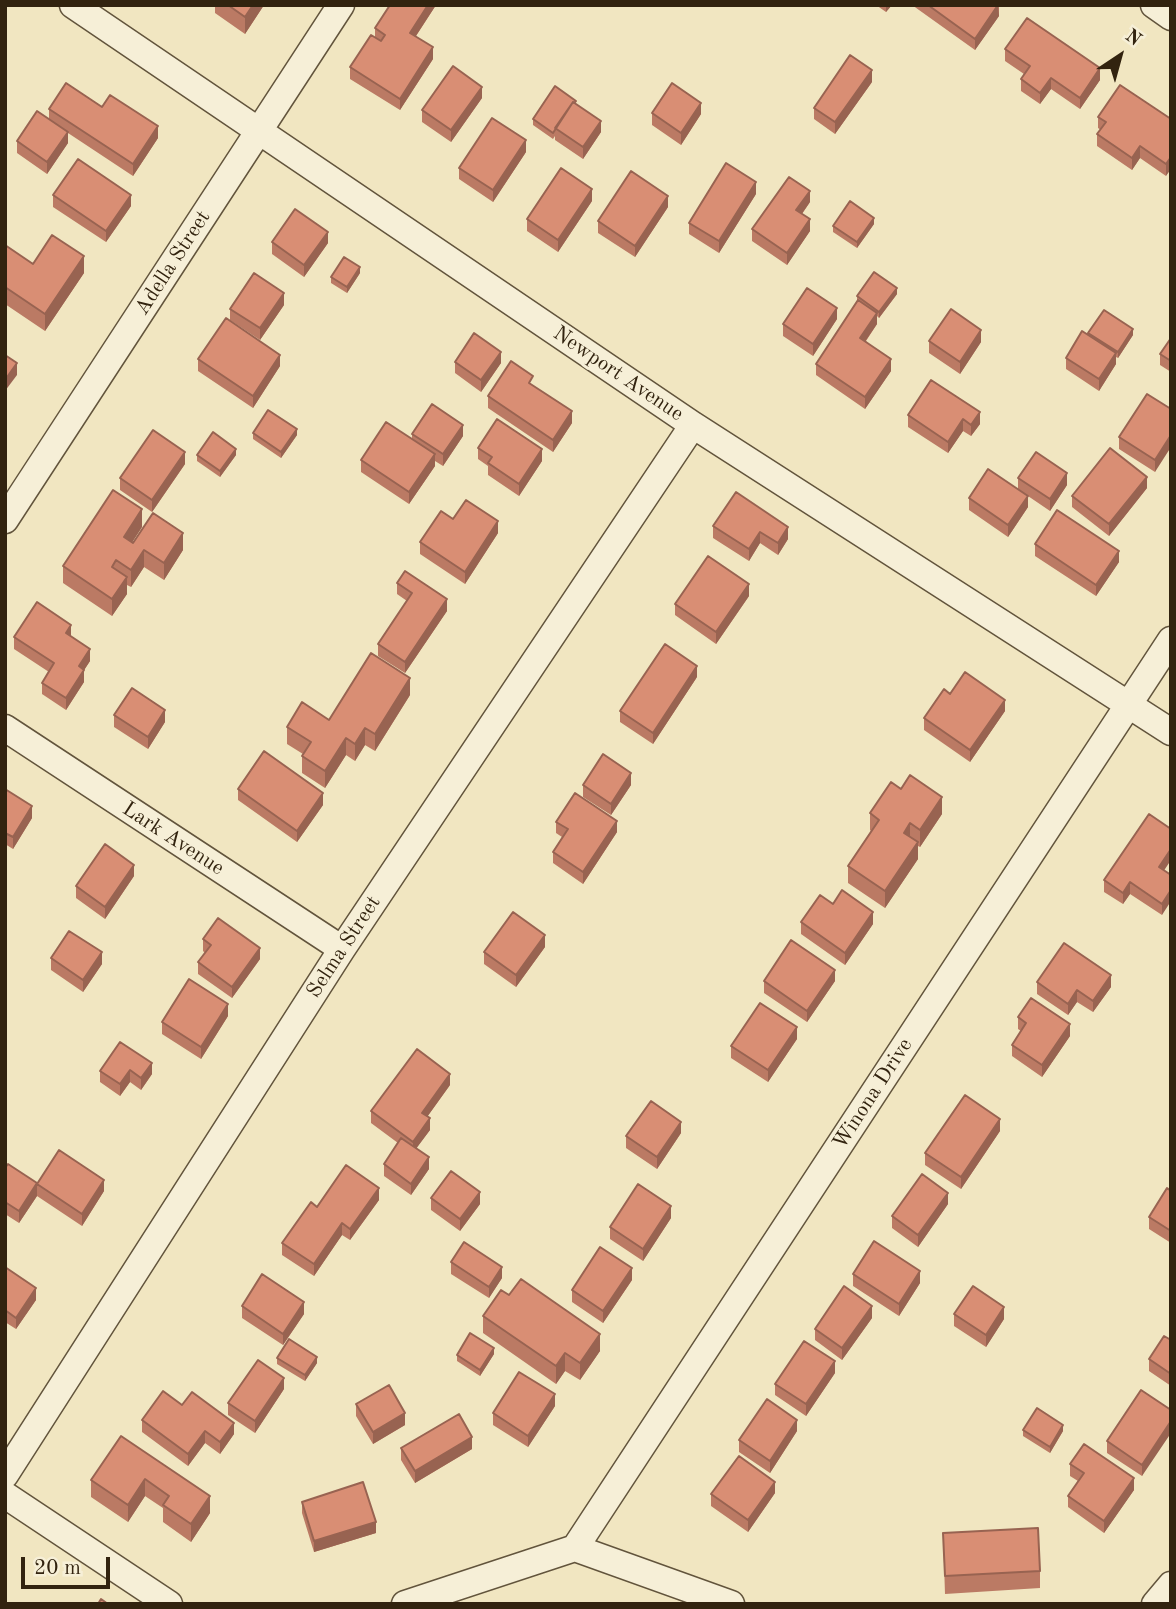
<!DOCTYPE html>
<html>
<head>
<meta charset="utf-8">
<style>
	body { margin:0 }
	#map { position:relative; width:1176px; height:1609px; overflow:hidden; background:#f1e6c1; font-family:"Old Standard TT",serif }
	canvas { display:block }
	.frame { position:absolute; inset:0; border:7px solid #32230f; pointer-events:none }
	.north { position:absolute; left:1085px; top:21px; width:70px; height:70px; -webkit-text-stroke:5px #f6efd7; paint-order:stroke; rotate:36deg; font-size:19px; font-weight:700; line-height:28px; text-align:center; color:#32230f }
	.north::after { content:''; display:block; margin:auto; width:24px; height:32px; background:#32230f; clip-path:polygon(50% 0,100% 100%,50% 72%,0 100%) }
	.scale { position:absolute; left:21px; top:1557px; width:89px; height:32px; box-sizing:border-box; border:4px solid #32230f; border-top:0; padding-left:9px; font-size:21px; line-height:24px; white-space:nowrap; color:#32230f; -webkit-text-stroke:5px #f6efd7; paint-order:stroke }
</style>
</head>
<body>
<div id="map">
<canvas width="1176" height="1609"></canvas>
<div class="frame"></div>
<div class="north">N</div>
<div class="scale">20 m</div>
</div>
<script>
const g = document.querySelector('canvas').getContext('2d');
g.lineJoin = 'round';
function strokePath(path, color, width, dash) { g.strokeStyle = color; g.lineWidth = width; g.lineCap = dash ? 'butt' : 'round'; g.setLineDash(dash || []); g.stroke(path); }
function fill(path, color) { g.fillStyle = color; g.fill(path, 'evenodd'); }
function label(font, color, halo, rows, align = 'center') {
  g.font = font + ' "Old Standard TT",serif'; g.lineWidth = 6; g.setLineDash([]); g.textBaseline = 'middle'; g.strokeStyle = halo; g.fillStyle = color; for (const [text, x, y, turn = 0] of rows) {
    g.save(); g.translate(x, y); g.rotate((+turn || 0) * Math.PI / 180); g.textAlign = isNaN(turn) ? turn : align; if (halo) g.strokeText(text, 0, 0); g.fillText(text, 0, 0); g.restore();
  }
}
const street = new Path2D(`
	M 73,5 L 693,425 L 1171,732
	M 1154,5 L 1171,17
	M 5,520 L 341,5
	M 5,728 L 342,949
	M 5,1475 L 342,949 L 693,425
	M 5,1495 L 169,1604
	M 575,1548 L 1171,640
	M 405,1604 L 575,1548 L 731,1604
	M 1155,1604 L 1171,1585`);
strokePath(street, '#62543c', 29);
strokePath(street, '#f6efd7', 26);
fill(new Path2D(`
	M 215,5 L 264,5 L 245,34 L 215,13 Z
	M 390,5 L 436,5 L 416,36 L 433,59 L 400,110 L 350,79 L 350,67 L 375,38 L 375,28 Z
	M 876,5 L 892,5 L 886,12 Z
	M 912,5 L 999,5 L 999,16 L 975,50 Z
	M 1005,49 L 1100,80 L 1080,109 L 1051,89 L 1040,104 L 1021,91 L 1021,79 L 1024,74 L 1005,61 Z
	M 872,82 L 835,134 L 814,119 L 814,108 Z
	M 482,98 L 451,142 L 422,122 L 422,110 Z
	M 576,104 L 601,132 L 583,159 L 555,140 L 555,136 L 553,139 L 533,125 L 533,119 Z
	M 102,107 L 158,138 L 133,176 L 68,133 L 68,143 L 47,174 L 17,153 L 17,141 L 49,118 L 49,109 Z
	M 652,113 L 701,114 L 681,145 L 652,125 Z
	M 1098,117 L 1171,119 L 1166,176 L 1140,158 L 1132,170 L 1097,146 L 1097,134 L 1101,130 L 1098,128 Z
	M 526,152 L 493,202 L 459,179 L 459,168 Z
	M 756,194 L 719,253 L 689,234 L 689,223 Z
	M 53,195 L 131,206 L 106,242 L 53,207 Z
	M 592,201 L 558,252 L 527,231 L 527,219 Z
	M 810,202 L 802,214 L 810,231 L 787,265 L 752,241 L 752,229 Z
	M 668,207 L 635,257 L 598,233 L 598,221 Z
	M 874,224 L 857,248 L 833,232 L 833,226 Z
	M 272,242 L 328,243 L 304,277 L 272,254 Z
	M 5,245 L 33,264 L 84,273 L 45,331 L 5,304 Z
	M 360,273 L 347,293 L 331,283 L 331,277 Z
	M 897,294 L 879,318 L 877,316 L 877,324 L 866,341 L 891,371 L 865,409 L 816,375 L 816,364 L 857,302 L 857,296 Z
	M 284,305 L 260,340 L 230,320 L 230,309 Z
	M 837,319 L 813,356 L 783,336 L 783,324 Z
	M 1088,333 L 1133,335 L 1118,358 L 1116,357 L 1116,364 L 1099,391 L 1066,369 L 1066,358 L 1088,336 Z
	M 1171,338 L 1171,372 L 1160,365 L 1160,354 Z
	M 929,341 L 981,342 L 960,374 L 929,353 Z
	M 198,359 L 280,366 L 253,408 L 198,371 Z
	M 455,362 L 501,363 L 481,392 L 455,373 Z
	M 931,380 L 980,424 L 971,436 L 963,431 L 948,453 L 908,427 L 908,415 Z
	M 533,385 L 572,423 L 553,452 L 488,408 L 488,396 Z
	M 1171,409 L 1155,472 L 1119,449 L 1119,437 Z
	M 253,433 L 297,435 L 281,458 L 253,439 Z
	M 412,434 L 463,436 L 443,466 L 435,461 L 435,466 L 409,504 L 361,472 L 361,460 L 412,439 Z
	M 478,448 L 542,461 L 519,496 L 488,475 L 488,466 L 478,459 Z
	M 197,455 L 236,455 L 220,477 L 197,461 Z
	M 185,464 L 152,512 L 120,490 L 120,478 Z
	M 1018,478 L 1067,485 L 1050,511 L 1028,496 L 1028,507 L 1008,537 L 969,510 L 969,498 L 1018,489 Z
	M 1147,488 L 1109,536 L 1072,507 L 1072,496 Z
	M 736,492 L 788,539 L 778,555 L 760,543 L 749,561 L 713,538 L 713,526 Z
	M 453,519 L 498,533 L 465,584 L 420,554 L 420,542 Z
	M 142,527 L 132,542 L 183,550 L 164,580 L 144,567 L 131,587 L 127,585 L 127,594 L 112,616 L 63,583 L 63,566 Z
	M 1035,544 L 1119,562 L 1096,596 L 1035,556 Z
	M 397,583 L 447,611 L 405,673 L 378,656 L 378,644 L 407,601 L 397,594 Z
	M 749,596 L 716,644 L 675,615 L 675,604 Z
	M 14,637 L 71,637 L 90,661 L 84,670 L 84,682 L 66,710 L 42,694 L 42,683 L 49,672 L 14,649 Z
	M 697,677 L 653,744 L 620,722 L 620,711 Z
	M 950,694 L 1005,711 L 970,762 L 924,730 L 924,718 Z
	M 410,695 L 375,751 L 365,745 L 355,761 L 346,755 L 325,788 L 302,773 L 302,756 L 303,754 L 287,744 L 287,727 L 329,720 Z
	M 114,715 L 165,722 L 148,749 L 114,727 Z
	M 583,785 L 631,785 L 611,815 L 583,797 Z
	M 5,789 L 32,818 L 13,849 L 5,844 Z
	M 238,789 L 323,805 L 297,842 L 238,800 Z
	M 870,813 L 942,814 L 920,847 L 918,846 L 918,859 L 885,908 L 848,883 L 848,866 L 871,831 L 870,830 Z
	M 556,822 L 617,832 L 583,884 L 553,863 L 553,852 L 562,837 L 556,833 Z
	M 1164,870 L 1162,915 L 1130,894 L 1123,904 L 1104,892 L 1104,880 Z
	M 134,876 L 105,919 L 76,898 L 76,886 Z
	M 833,904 L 873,924 L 845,965 L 801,934 L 801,922 Z
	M 203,939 L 260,959 L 232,998 L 198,974 L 198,962 L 205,953 L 203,951 Z
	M 545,947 L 516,987 L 484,964 L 484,952 Z
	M 51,958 L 102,964 L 83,992 L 51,970 Z
	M 764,981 L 835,981 L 807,1022 L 764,993 Z
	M 1037,982 L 1111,987 L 1093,1012 L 1077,1002 L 1068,1015 L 1037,994 Z
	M 228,1016 L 201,1059 L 162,1034 L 162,1022 Z
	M 1018,1017 L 1070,1036 L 1042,1077 L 1012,1056 L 1012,1045 L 1021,1031 L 1018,1029 Z
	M 797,1039 L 768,1082 L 731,1058 L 731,1046 Z
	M 152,1063 L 152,1074 L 141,1090 L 130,1082 L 120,1096 L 100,1082 L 100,1071 Z
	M 450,1085 L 427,1117 L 430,1130 L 416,1148 L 429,1169 L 411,1195 L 384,1176 L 384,1164 L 398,1143 L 371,1123 L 371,1111 Z
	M 1000,1131 L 961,1189 L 925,1165 L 925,1153 Z
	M 681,1133 L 657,1169 L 626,1148 L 626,1136 Z
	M 5,1168 L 37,1183 L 104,1191 L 82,1226 L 37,1196 L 19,1223 L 5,1214 Z
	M 1171,1191 L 1171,1243 L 1149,1229 L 1149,1217 Z
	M 431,1198 L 480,1204 L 460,1231 L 431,1210 Z
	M 379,1200 L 350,1240 L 342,1235 L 314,1276 L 282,1255 L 282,1243 L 317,1207 Z
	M 948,1204 L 918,1247 L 892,1228 L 892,1216 Z
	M 671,1218 L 643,1261 L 610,1239 L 610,1227 Z
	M 451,1262 L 502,1278 L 489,1298 L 451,1274 Z
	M 5,1267 L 36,1300 L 16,1329 L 5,1322 Z
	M 853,1274 L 920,1283 L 899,1316 L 853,1286 Z
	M 632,1280 L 603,1323 L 572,1302 L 572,1290 Z
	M 509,1295 L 600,1351 L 580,1380 L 565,1371 L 556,1384 L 483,1333 L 483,1316 Z
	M 242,1306 L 304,1314 L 283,1345 L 242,1318 Z
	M 954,1314 L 1004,1319 L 986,1347 L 954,1326 Z
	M 872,1318 L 842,1360 L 815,1340 L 815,1329 Z
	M 1171,1340 L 1171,1386 L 1149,1371 L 1149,1359 Z
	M 494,1354 L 480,1376 L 457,1361 L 457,1355 Z
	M 277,1358 L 317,1363 L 305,1381 L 277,1364 Z
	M 835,1373 L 806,1416 L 775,1395 L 775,1384 Z
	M 284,1389 L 255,1433 L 228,1415 L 228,1403 Z
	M 356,1404 L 405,1425 L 373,1444 L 356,1416 Z
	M 182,1405 L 234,1434 L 220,1454 L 205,1443 L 188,1466 L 142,1432 L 142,1420 Z
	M 555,1406 L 528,1447 L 493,1425 L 493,1413 Z
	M 1171,1410 L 1142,1476 L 1107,1453 L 1107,1441 Z
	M 1023,1430 L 1063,1431 L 1050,1453 L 1023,1436 Z
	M 797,1431 L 770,1473 L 739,1452 L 739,1440 Z
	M 121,1436 L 210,1513 L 191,1542 L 163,1522 L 163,1508 L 145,1496 L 128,1522 L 91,1497 L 91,1480 Z
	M 401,1448 L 472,1449 L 415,1483 L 401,1460 Z
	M 1070,1464 L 1134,1490 L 1104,1533 L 1068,1507 L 1068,1496 L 1078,1481 L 1070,1476 Z
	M 775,1493 L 748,1532 L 711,1506 L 711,1494 Z
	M 302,1502 L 376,1533 L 314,1552 L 302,1513 Z
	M 943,1533 L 1040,1571 L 1040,1588 L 945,1594 Z`), '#bb7a64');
fill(new Path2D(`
	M 253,5 L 264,5 L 245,34 L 245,17 Z
	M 428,5 L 436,5 L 410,45 L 410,33 Z
	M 886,5 L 892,5 L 886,12 Z
	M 998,5 L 999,16 L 975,50 L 975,39 Z
	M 433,47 L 433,59 L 400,110 L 400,99 Z
	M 1100,68 L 1100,80 L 1080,109 L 1080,98 Z
	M 7,70 L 7,82 L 5,84 L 5,72 Z
	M 872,70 L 872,82 L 835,134 L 835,122 Z
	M 1051,78 L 1051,89 L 1040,104 L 1040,93 Z
	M 482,87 L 482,98 L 451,142 L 451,130 Z
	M 7,92 L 7,103 L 5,105 L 5,94 Z
	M 701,103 L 701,114 L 681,145 L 681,133 Z
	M 601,121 L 601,132 L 583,159 L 583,147 Z
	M 158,126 L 158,138 L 133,176 L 133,164 Z
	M 68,132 L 68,143 L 47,174 L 47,162 Z
	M 526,140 L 526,152 L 493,202 L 493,190 Z
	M 1140,146 L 1140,158 L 1132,170 L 1132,158 Z
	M 1171,157 L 1171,169 L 1166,176 L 1166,164 Z
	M 756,182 L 756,194 L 719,253 L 719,241 Z
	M 592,189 L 592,201 L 558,252 L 558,240 Z
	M 810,191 L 810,202 L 796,222 L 796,210 Z
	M 131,195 L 131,206 L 106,242 L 106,231 Z
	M 668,196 L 668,207 L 635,257 L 635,246 Z
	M 874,218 L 874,224 L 857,248 L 857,242 Z
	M 810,219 L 810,231 L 787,265 L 787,253 Z
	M 328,232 L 328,243 L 304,277 L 304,265 Z
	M 84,256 L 84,273 L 45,331 L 45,314 Z
	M 360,267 L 360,273 L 347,293 L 347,287 Z
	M 897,288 L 897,294 L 879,318 L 879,312 Z
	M 284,293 L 284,305 L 260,340 L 260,328 Z
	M 837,308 L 837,319 L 813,356 L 813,344 Z
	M 877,313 L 877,324 L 860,349 L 860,338 Z
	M 1133,329 L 1133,335 L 1118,358 L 1118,352 Z
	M 981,330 L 981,342 L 960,374 L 960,362 Z
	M 501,352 L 501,363 L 481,392 L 481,380 Z
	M 1116,353 L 1116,364 L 1099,391 L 1099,379 Z
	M 280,355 L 280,366 L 253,408 L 253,396 Z
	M 891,359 L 891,371 L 865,409 L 865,397 Z
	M 17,363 L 17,375 L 5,391 L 5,380 Z
	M 572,411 L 572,423 L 553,452 L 553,440 Z
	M 980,412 L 980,424 L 971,436 L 971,425 Z
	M 963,419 L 963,431 L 948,453 L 948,442 Z
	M 463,425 L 463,436 L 443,466 L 443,454 Z
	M 297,429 L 297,435 L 281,458 L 281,452 Z
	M 1171,435 L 1171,447 L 1155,472 L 1155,460 Z
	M 236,449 L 236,455 L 220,477 L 220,471 Z
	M 542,449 L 542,461 L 519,496 L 519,484 Z
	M 185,452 L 185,464 L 152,512 L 152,500 Z
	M 435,454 L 435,466 L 409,504 L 409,492 Z
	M 1067,473 L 1067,485 L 1050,511 L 1050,499 Z
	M 1147,477 L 1147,488 L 1109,536 L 1109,524 Z
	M 1028,496 L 1028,507 L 1008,537 L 1008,525 Z
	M 142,509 L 142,527 L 124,555 L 124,537 Z
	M 498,521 L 498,533 L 465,584 L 465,572 Z
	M 788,527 L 788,539 L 778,555 L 778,543 Z
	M 760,532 L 760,543 L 749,561 L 749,549 Z
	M 183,533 L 183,550 L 164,580 L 164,563 Z
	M 144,550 L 144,567 L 131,587 L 131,570 Z
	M 1119,551 L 1119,562 L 1096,596 L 1096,585 Z
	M 127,577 L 127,594 L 112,616 L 112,599 Z
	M 749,584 L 749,596 L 716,644 L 716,632 Z
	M 447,599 L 447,611 L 405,673 L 405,662 Z
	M 71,625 L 71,637 L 66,633 Z
	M 90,649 L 90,661 L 79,678 L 79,666 Z
	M 697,666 L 697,677 L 653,744 L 653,733 Z
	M 84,670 L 84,682 L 66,710 L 66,698 Z
	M 410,678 L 410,695 L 375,751 L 375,734 Z
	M 1005,700 L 1005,711 L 970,762 L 970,750 Z
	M 165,710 L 165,722 L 148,749 L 148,737 Z
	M 365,728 L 365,745 L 355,761 L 355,744 Z
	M 346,738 L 346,755 L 325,788 L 325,771 Z
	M 631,773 L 631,785 L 611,815 L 611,804 Z
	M 323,793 L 323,805 L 297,842 L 297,831 Z
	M 942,797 L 942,814 L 920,847 L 920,830 Z
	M 32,806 L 32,818 L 13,849 L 13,837 Z
	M 617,821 L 617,832 L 583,884 L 583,872 Z
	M 910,823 L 910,841 L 904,833 Z
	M 918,842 L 918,859 L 885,908 L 885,891 Z
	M 1171,849 L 1171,860 L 1159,878 L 1159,867 Z
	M 134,865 L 134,876 L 105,919 L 105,907 Z
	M 1130,882 L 1130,894 L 1123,904 L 1123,893 Z
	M 1171,890 L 1171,901 L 1162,915 L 1162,904 Z
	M 873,912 L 873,924 L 845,965 L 845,953 Z
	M 545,935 L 545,947 L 516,987 L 516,975 Z
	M 260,948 L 260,959 L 232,998 L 232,987 Z
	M 102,952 L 102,964 L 83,992 L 83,980 Z
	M 835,970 L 835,981 L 807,1022 L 807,1011 Z
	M 1111,975 L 1111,987 L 1093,1012 L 1093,1001 Z
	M 1077,990 L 1077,1002 L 1068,1015 L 1068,1004 Z
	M 228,1004 L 228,1016 L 201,1059 L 201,1047 Z
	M 1070,1024 L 1070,1036 L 1042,1077 L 1042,1065 Z
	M 797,1027 L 797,1039 L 768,1082 L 768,1070 Z
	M 152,1063 L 152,1074 L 141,1090 L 141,1078 Z
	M 130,1070 L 130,1082 L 120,1096 L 120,1084 Z
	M 450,1074 L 450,1085 L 422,1124 L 422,1113 Z
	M 430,1118 L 430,1130 L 413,1153 L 413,1142 Z
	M 1000,1119 L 1000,1131 L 961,1189 L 961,1177 Z
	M 681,1122 L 681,1133 L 657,1169 L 657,1157 Z
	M 429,1157 L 429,1169 L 411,1195 L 411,1184 Z
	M 104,1180 L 104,1191 L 82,1226 L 82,1214 Z
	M 37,1184 L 37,1196 L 19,1223 L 19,1211 Z
	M 379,1188 L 379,1200 L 350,1240 L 350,1229 Z
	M 480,1192 L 480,1204 L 460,1231 L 460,1219 Z
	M 948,1193 L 948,1204 L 918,1247 L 918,1235 Z
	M 671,1206 L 671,1218 L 643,1261 L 643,1249 Z
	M 342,1223 L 342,1235 L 314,1276 L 314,1264 Z
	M 502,1267 L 502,1278 L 489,1298 L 489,1287 Z
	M 632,1268 L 632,1280 L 603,1323 L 603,1311 Z
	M 920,1271 L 920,1283 L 899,1316 L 899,1304 Z
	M 36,1288 L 36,1300 L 16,1329 L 16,1318 Z
	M 304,1302 L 304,1314 L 283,1345 L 283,1334 Z
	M 872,1306 L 872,1318 L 842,1360 L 842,1348 Z
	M 1004,1307 L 1004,1319 L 986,1347 L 986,1335 Z
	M 600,1334 L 600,1351 L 580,1380 L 580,1363 Z
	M 494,1348 L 494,1354 L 480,1376 L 480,1370 Z
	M 565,1353 L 565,1371 L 556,1384 L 556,1366 Z
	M 317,1357 L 317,1363 L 305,1381 L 305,1375 Z
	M 835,1361 L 835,1373 L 806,1416 L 806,1404 Z
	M 284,1378 L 284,1389 L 255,1433 L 255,1421 Z
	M 555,1394 L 555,1406 L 528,1447 L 528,1436 Z
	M 405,1413 L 405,1425 L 373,1444 L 373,1432 Z
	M 797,1420 L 797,1431 L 770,1473 L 770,1461 Z
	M 1171,1421 L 1171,1433 L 1142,1476 L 1142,1465 Z
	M 234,1423 L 234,1434 L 220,1454 L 220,1442 Z
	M 1063,1425 L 1063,1431 L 1050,1453 L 1050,1447 Z
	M 205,1431 L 205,1443 L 188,1466 L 188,1454 Z
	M 472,1437 L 472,1449 L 415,1483 L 415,1471 Z
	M 1134,1478 L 1134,1490 L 1104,1533 L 1104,1521 Z
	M 145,1479 L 145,1496 L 128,1522 L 128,1505 Z
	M 775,1482 L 775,1493 L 748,1532 L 748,1520 Z
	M 210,1496 L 210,1513 L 191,1542 L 191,1524 Z
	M 376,1522 L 376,1533 L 314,1552 L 314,1541 Z`), '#986351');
const building = new Path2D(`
	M 228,5 L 253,5 L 245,17 Z
	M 390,5 L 428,5 L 410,33 L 433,47 L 400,99 L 350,67 L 371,35 L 381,41 L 385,35 L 375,28 Z
	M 928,5 L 998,5 L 975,39 Z
	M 1027,18 L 1100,68 L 1080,98 L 1051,78 L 1040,93 L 1021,79 L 1030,66 L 1005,49 Z
	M 850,55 L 872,70 L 835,122 L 814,108 Z
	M 453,66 L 482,87 L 451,130 L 422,110 Z
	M 66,83 L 102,107 L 110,95 L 158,126 L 133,164 L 49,109 Z
	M 672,83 L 701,103 L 681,133 L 652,113 Z
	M 1120,85 L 1171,119 L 1171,157 L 1166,164 L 1140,146 L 1132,158 L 1097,134 L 1106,122 L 1098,117 Z
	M 555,86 L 576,101 L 574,103 L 573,102 L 553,133 L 533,119 Z
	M 573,102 L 601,121 L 583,147 L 555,128 Z
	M 37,111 L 68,132 L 47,162 L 17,141 Z
	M 492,118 L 526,140 L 493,190 L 459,168 Z
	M 78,159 L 131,195 L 106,231 L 53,195 Z
	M 726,163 L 756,182 L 719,241 L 689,223 Z
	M 561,168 L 592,189 L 558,240 L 527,219 Z
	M 631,171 L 668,196 L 635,246 L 598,221 Z
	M 789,177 L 810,191 L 796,210 L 810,219 L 787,253 L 752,229 Z
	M 850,201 L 874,218 L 857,242 L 833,226 Z
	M 295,209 L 328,232 L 304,265 L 272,242 Z
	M 52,235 L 84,256 L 45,314 L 5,287 L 5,245 L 33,264 Z
	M 344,257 L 360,267 L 347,287 L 331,277 Z
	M 874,272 L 897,288 L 879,312 L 857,296 Z
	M 254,273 L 284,293 L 260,328 L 230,309 Z
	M 807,288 L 837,308 L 813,344 L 783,324 Z
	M 858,300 L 877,313 L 860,338 L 891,359 L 865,397 L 816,364 Z
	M 951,309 L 981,330 L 960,362 L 929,341 Z
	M 1104,310 L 1133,329 L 1118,352 L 1088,333 Z
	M 226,318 L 280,355 L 253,396 L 198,359 Z
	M 1082,331 L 1116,353 L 1099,379 L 1066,358 Z
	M 474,333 L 501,352 L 481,380 L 455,362 Z
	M 1171,338 L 1171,361 L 1160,354 Z
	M 5,355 L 17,363 L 5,380 Z
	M 511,361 L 533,376 L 529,383 L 572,411 L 553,440 L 488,396 Z
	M 931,380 L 980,412 L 971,425 L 963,419 L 948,442 L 908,415 Z
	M 1147,394 L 1171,409 L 1171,435 L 1155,460 L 1119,437 Z
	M 432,404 L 463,425 L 443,454 L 412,434 Z
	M 268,410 L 297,429 L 281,452 L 253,433 Z
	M 497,419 L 542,449 L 519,484 L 488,463 L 492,457 L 478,448 Z
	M 386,422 L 435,454 L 409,492 L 361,460 Z
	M 153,430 L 185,452 L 152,500 L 120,478 Z
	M 213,432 L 236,449 L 220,471 L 197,455 Z
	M 1110,448 L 1147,477 L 1109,524 L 1072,496 Z
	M 1036,452 L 1067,473 L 1050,499 L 1018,478 Z
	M 988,469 L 1028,496 L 1008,525 L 969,498 Z
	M 113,490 L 142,509 L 124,537 L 133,543 L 153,513 L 183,533 L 164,563 L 144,550 L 131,570 L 116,560 L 112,567 L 127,577 L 112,599 L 63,566 Z
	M 736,492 L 788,527 L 778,543 L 760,532 L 749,549 L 713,526 Z
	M 466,500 L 498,521 L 465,572 L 420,542 L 441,511 L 453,519 Z
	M 1057,510 L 1119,551 L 1096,585 L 1035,544 Z
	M 708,556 L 749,584 L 716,632 L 675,604 Z
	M 405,571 L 447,599 L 405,662 L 378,644 L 412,593 L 397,583 Z
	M 37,602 L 71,625 L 66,633 L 90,649 L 79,666 L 84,670 L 66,698 L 42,683 L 54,663 L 14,637 Z
	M 665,644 L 697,666 L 653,733 L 620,711 Z
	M 371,653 L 410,678 L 375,734 L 365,728 L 355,744 L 346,738 L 325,771 L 302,756 L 311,742 L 287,727 L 302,702 L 329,720 Z
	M 965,672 L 1005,700 L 970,750 L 924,718 L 944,689 L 950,694 Z
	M 132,688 L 165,710 L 148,737 L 114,715 Z
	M 264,751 L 323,793 L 297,831 L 238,789 Z
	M 603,754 L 631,773 L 611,804 L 583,785 Z
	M 910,775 L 942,797 L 920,830 L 910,823 L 904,833 L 918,842 L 885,891 L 848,866 L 879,820 L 870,813 L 891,782 L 901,789 Z
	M 5,789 L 32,806 L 13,837 L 5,833 Z
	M 575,793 L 617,821 L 583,872 L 553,852 L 568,829 L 556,822 Z
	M 1149,814 L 1171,829 L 1171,849 L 1159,867 L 1171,875 L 1171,890 L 1162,904 L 1130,882 L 1123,893 L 1104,880 Z
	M 105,844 L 134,865 L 105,907 L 76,886 Z
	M 842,890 L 873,912 L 845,953 L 801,922 L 820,895 L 833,904 Z
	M 513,912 L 545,935 L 516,975 L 484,952 Z
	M 218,918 L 260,948 L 232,987 L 198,962 L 211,945 L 203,939 Z
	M 69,931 L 102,952 L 83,980 L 51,958 Z
	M 791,940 L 835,970 L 807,1011 L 764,981 Z
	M 1064,943 L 1111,975 L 1093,1001 L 1077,990 L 1068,1004 L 1037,982 Z
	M 189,979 L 228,1004 L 201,1047 L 162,1022 Z
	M 1031,998 L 1070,1024 L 1042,1065 L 1012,1045 L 1026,1023 L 1018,1017 Z
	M 760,1003 L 797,1027 L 768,1070 L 731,1046 Z
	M 120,1042 L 152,1063 L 141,1078 L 130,1070 L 120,1084 L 100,1071 Z
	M 417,1049 L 450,1074 L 422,1113 L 430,1118 L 413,1142 L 371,1111 Z
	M 965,1095 L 1000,1119 L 961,1177 L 925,1153 Z
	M 651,1101 L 681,1122 L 657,1157 L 626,1136 Z
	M 401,1138 L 429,1157 L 411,1184 L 384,1164 Z
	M 59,1150 L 104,1180 L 82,1214 L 37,1184 Z
	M 8,1164 L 37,1183 L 19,1211 L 5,1202 L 5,1168 Z
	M 346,1165 L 379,1188 L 350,1229 L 342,1223 L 314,1264 L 282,1243 L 311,1202 L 317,1207 Z
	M 451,1171 L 480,1192 L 460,1219 L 431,1198 Z
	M 922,1174 L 948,1193 L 918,1235 L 892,1216 Z
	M 638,1184 L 671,1206 L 643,1249 L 610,1227 Z
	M 1167,1188 L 1171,1191 L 1171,1231 L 1149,1217 Z
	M 874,1241 L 920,1271 L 899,1304 L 853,1274 Z
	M 464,1242 L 502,1267 L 489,1287 L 451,1262 Z
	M 600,1247 L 632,1268 L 603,1311 L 572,1290 Z
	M 5,1267 L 36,1288 L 16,1318 L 5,1310 Z
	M 262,1274 L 304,1302 L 283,1334 L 242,1306 Z
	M 521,1279 L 600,1334 L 580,1363 L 565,1353 L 556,1366 L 483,1316 L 501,1290 L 509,1295 Z
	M 844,1286 L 872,1306 L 842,1348 L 815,1329 Z
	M 973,1286 L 1004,1307 L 986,1335 L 954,1314 Z
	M 470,1333 L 494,1348 L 480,1370 L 457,1355 Z
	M 1164,1336 L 1171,1340 L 1171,1374 L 1149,1359 Z
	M 289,1339 L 317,1357 L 305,1375 L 277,1358 Z
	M 804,1341 L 835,1361 L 806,1404 L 775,1384 Z
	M 258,1360 L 284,1378 L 255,1421 L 228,1403 Z
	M 519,1372 L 555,1394 L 528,1436 L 493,1413 Z
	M 389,1385 L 405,1413 L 373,1432 L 356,1404 Z
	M 1141,1390 L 1171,1410 L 1171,1421 L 1142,1465 L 1107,1441 Z
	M 163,1391 L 182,1405 L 192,1392 L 234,1423 L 220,1442 L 205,1431 L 188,1454 L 142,1420 Z
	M 767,1399 L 797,1420 L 770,1461 L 739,1440 Z
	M 1037,1408 L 1063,1425 L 1050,1447 L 1023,1430 Z
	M 459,1414 L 472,1437 L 415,1471 L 401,1448 Z
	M 121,1436 L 210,1496 L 191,1524 L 163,1505 L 169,1496 L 145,1479 L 128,1505 L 91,1480 Z
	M 1084,1444 L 1134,1478 L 1104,1521 L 1068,1496 L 1084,1473 L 1070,1464 Z
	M 739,1456 L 775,1482 L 748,1520 L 711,1494 Z
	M 363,1482 L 376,1522 L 314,1541 L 302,1502 Z
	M 1038,1528 L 1040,1571 L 945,1576 L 943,1533 Z
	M 101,1599 L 108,1604 L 98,1604 Z`);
fill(building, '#d98e74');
strokePath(building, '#986351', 2);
label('21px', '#32230f', '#f6efd7', [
	["Adella Street",173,263,-57],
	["Newport Avenue",618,374,34],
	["Lark Avenue",173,839,33],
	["Selma Street",344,947,-57],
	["Winona Drive",873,1094,-57]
]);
</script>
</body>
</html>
